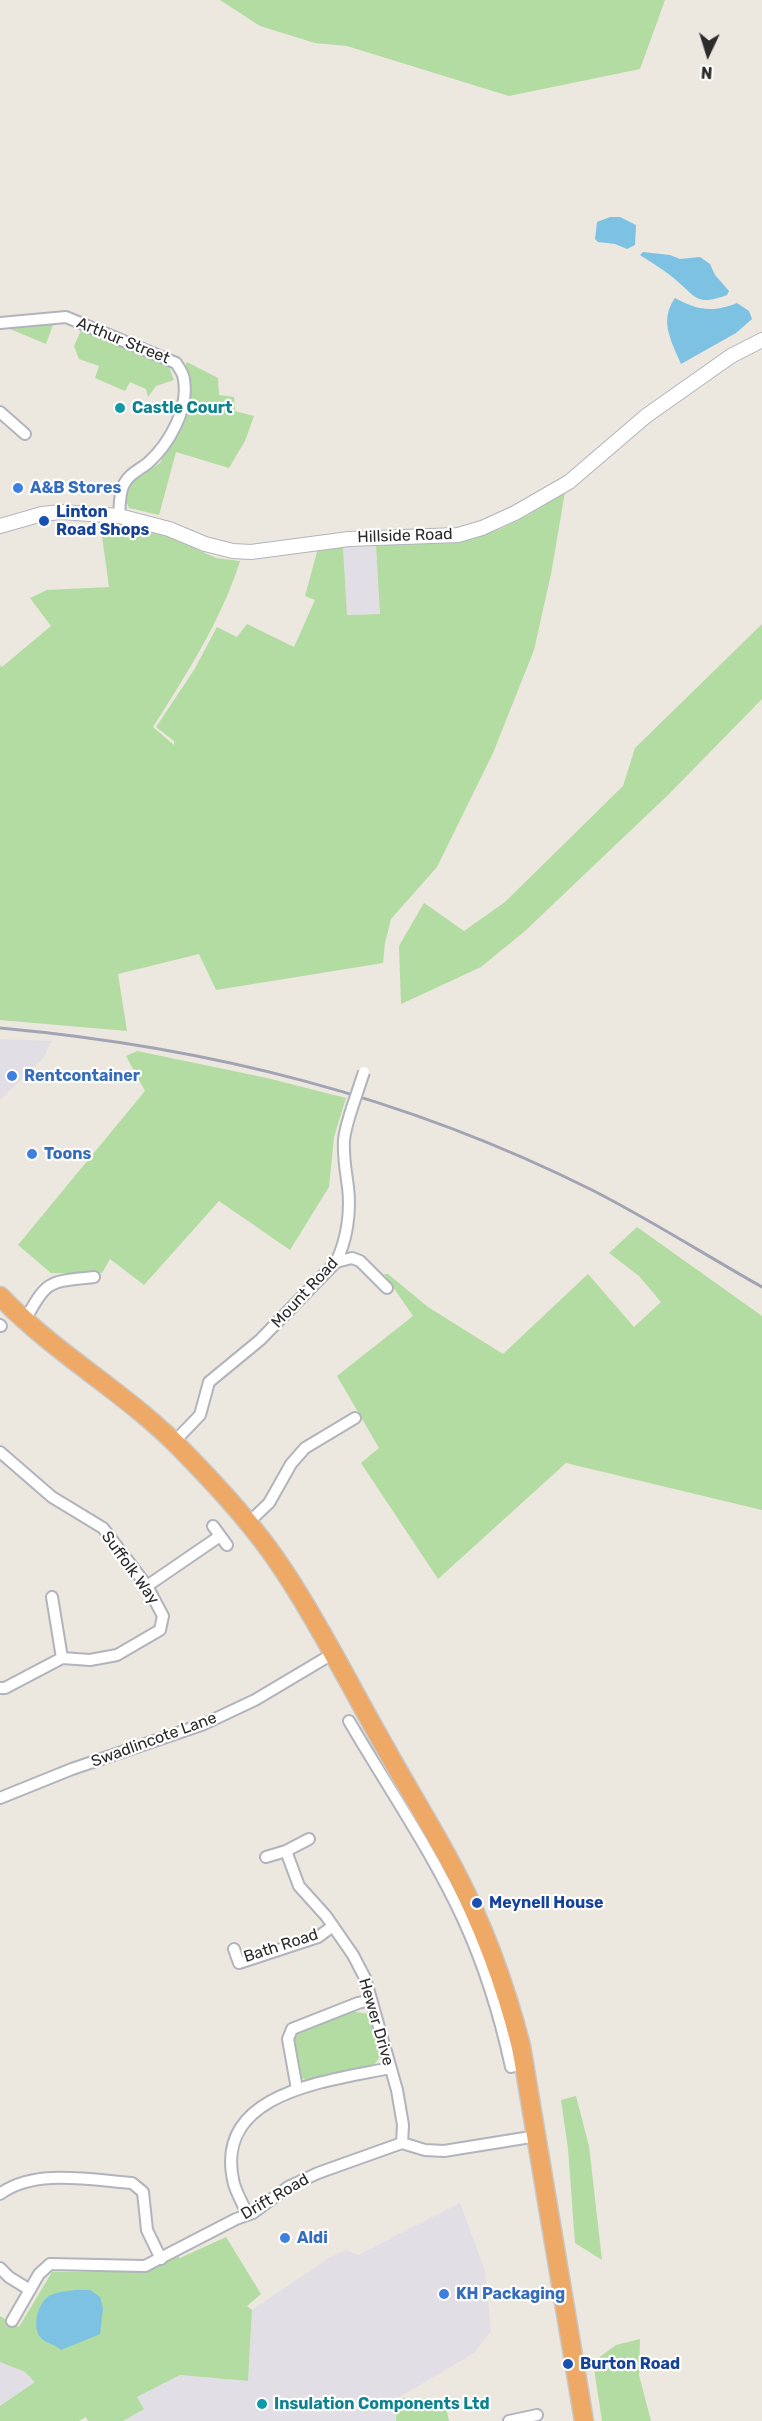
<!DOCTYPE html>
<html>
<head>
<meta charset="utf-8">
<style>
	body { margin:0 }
	#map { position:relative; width:762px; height:2421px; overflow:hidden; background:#ece7df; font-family:Rubik,sans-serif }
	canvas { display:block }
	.north { position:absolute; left:678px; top:24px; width:60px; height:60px; -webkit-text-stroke:4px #fff; paint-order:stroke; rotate:184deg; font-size:16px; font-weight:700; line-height:24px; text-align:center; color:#2b2b2b }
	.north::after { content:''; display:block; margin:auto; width:21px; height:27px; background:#2b2b2b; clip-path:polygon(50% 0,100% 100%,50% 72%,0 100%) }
</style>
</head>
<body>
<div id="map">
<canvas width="762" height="2421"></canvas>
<div class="north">N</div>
</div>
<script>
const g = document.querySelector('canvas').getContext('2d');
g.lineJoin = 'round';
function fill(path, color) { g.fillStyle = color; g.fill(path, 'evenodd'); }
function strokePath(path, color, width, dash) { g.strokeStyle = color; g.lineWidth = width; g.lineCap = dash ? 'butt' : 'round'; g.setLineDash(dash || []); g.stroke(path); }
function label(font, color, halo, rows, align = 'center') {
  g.font = font + ' Rubik,sans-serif'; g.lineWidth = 4.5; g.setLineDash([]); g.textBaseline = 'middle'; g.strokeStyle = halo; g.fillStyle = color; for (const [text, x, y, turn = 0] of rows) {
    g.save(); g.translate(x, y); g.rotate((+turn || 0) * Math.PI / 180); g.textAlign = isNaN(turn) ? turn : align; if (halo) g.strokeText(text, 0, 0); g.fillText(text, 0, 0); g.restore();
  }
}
fill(new Path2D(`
	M 376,546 L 380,614 L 347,615 L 343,547 Z
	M 0,1039 L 52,1041 L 44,1057 L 0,1100 Z
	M 460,2203 L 485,2271 L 491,2331 L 474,2353 L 398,2398 L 396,2421 L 123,2421 L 144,2409 L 137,2397 L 180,2375 L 248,2381 L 252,2310 L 329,2258 L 346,2250 L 358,2255 Z
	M 0,2362 L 25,2372 L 36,2382 L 0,2406 Z`), '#e1dfe5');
fill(new Path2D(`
	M 220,0 L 665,0 L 640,69 L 509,96 L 347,46 L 315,43 L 260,26 Z
	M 54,322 L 46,344 L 10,329 L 12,328 Z
	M 82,328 L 169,367 L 174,380 L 156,386 L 148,397 L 146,389 L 130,382 L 125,391 L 95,378 L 99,366 L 79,359 L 74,346 Z
	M 187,362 L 218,378 L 219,395 L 234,397 L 235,411 L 254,416 L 245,441 L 229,468 L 176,452 L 159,515 L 129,508 L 125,498 L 131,483 L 160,463 L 182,420 L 180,419 C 188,399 194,386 185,366 Z
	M 565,492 L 551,574 L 534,650 L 493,753 L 437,867 L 391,919 L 385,943 L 383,963 L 216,990 L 199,954 L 118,974 L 127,1031 L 0,1020 L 0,665 L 2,667 L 51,626 L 30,598 L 47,590 L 109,587 L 100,521 L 140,524 L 216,558 L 240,561 C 221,621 186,675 153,727 L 174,745 L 174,741 L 156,727 L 194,670 L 217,627 L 237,637 L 247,624 L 294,647 L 315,600 L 305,596 L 318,548 L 343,547 L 347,615 L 380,614 L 376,546 C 405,543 436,543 465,539 C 502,533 534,512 565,492 Z
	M 762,624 L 762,699 L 669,794 L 525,931 L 481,967 L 401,1004 L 399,946 L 424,903 L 464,931 L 505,902 L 623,786 L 635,748 Z
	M 137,1051 L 267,1078 L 346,1098 L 334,1137 L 329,1187 L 290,1250 L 219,1201 L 144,1285 L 110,1259 L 102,1273 L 51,1273 L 18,1245 L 145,1091 L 126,1056 Z
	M 637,1227 L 762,1316 L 762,1510 L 566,1463 L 438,1579 L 361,1463 L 379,1448 L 337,1376 L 413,1316 L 384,1274 L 388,1274 L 428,1307 L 503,1354 L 588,1274 L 634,1327 L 661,1302 L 639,1276 L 609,1253 Z
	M 351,2011 L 368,2014 L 380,2056 L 375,2064 L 309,2081 L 299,2077 L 294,2040 L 297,2031 Z
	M 576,2096 L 589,2146 L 602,2260 L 575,2243 L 568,2149 L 561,2100 Z
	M 226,2237 L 261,2294 L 247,2306 L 252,2310 L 248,2381 L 180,2375 L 137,2397 L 144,2409 L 123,2421 L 88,2421 L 86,2417 L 79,2421 L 0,2421 L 0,2406 L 35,2382 L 25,2372 L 0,2362 L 0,2316 L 19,2327 L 52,2272 L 143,2272 L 177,2256 L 180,2258 Z
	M 640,2339 L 639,2375 L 651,2421 L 602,2421 L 593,2362 L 616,2345 Z
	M 398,2398 L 444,2399 L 449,2421 L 396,2421 Z`), '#b2dca1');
fill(new Path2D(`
	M 610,217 L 620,217 L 636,225 L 635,245 L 627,249 L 615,244 L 598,242 L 595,239 L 597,222 Z
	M 643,252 L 670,255 L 680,259 L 700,257 L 710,264 L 715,275 L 729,291 L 727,295 C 697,306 697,298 676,280 C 666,271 652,263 640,255 Z
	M 675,298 C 697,310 712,313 737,303 L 749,311 L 752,319 L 736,333 L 681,364 C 671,340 659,321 675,298 Z
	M 75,2290 L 90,2290 L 100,2297 L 103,2308 L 100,2334 L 61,2350 C 55,2344 47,2344 41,2338 C 31,2327 38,2301 51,2295 C 58,2292 68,2291 75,2290 Z`), '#7dc2e3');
const street = new Path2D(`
	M 0,323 L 66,317 L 176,363 C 179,368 184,374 184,380 C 189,409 169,444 148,463 C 138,471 130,473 124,484 C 119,493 120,507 119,516
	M 0,412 L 25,434
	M 336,1262 L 352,1258 L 360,1261 L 387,1288
	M 25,1320 C 48,1279 48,1282 94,1277
	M 0,1325 L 1,1326
	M 174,1442 L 200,1415 L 209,1382 L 260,1340 L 336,1262 C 347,1240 351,1212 348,1187 C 346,1172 343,1157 344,1140 C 345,1129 349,1118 352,1108
	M 0,1452 L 52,1497 L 103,1528 L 147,1586 L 163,1616 L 160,1630 L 117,1655 L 90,1660 L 62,1658 L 5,1688 L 0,1688
	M 248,1523 L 269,1503 L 291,1464 L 305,1448 L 355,1418
	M 213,1526 L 227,1545
	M 147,1586 L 220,1536
	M 52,1597 L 62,1658
	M 349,1721 C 387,1786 431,1850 463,1919 C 485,1967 500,2016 511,2067 L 524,2064
	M 0,1798 L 72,1769 L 204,1724 L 255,1700 L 334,1653
	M 286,1851 L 299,1886 L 326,1916 L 353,1955 L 365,1978 L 397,2090 L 403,2125 L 402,2143
	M 266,1857 L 286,1851 L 309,1839
	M 234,1949 L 239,1963 L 318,1937 L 333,1926
	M 297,2089 L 288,2039 L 292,2029 L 358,2003 L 371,2000
	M 0,2194 C 34,2168 92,2180 132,2183 L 143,2192 L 147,2230 L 161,2259
	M 247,2214 C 243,2204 237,2194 234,2184 C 211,2092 328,2081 390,2068
	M 0,2268 L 9,2277 L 30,2290
	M 12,2321 L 39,2274 L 50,2264 L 145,2266 L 236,2219 L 253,2213 L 288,2187 L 318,2173 L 402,2143 L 425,2150 L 444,2151 L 537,2136
	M 509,2421 L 537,2415`);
const secondary = new Path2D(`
	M 0,526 L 42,514 L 61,512 L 119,516 L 169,529 L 205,544 L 233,551 L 251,552 L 349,539 L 458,535 L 482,528 L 515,513 L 569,482 L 646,416 L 731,356 L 762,340`);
const highway = new Path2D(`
	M 0,1296 C 56,1355 129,1394 185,1453 C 220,1489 256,1528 284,1571 C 322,1628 352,1690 386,1749 C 408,1789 432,1827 453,1867 C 483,1924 505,1984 521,2046 L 584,2421`);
strokePath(street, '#b2b4bd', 14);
strokePath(secondary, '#b2b4bd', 16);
strokePath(highway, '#c8c8c8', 21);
strokePath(street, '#fff', 10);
strokePath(secondary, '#fff', 14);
strokePath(highway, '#eea967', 18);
strokePath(new Path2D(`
	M 0,1028 C 209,1047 404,1096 592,1190 C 651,1220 705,1255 762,1287`), '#a2a4b4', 3);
const streetBridge = new Path2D(`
	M 352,1108 L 364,1072`);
strokePath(streetBridge, '#b2b4bd', 14, []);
strokePath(streetBridge, '#fff', 10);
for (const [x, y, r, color] of [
	[120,408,6,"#0f9aa8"],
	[18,488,6,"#3f7fe0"],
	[44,521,6,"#1a4fb4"],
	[12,1076,6,"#3f7fe0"],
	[32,1154,6,"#3f7fe0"],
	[477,1903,6,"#1a4fb4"],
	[285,2238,6,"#3f7fe0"],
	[444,2294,6,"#3f7fe0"],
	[568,2364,6,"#1a4fb4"],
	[262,2404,6,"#0f9aa8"]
]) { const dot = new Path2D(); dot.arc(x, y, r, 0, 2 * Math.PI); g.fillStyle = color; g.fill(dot); strokePath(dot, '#fff', 2); }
label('16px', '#2b2b2b', '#fff', [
	["Arthur Street",123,341,22],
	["Hillside Road",405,536,-2],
	["Mount Road",305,1293,-47],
	["Suffolk Way",130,1568,54],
	["Swadlincote Lane",154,1740,-20],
	["Bath Road",281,1946,-18],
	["Hewer Drive",376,2022,74],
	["Drift Road",275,2197,-30]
]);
label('bold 16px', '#0d838f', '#fff', [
	["Castle Court",132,408],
	["Insulation Components Ltd",274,2404]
], 'left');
label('bold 16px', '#366cbe', '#fff', [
	["A&B Stores",30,488],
	["Rentcontainer",24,1076],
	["Toons",44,1154],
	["Aldi",297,2238],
	["KH Packaging",456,2294]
], 'left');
label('bold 16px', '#164399', '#fff', [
	["Linton",56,512],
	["Road Shops",56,530],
	["Meynell House",489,1903],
	["Burton Road",580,2364]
], 'left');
</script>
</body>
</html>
